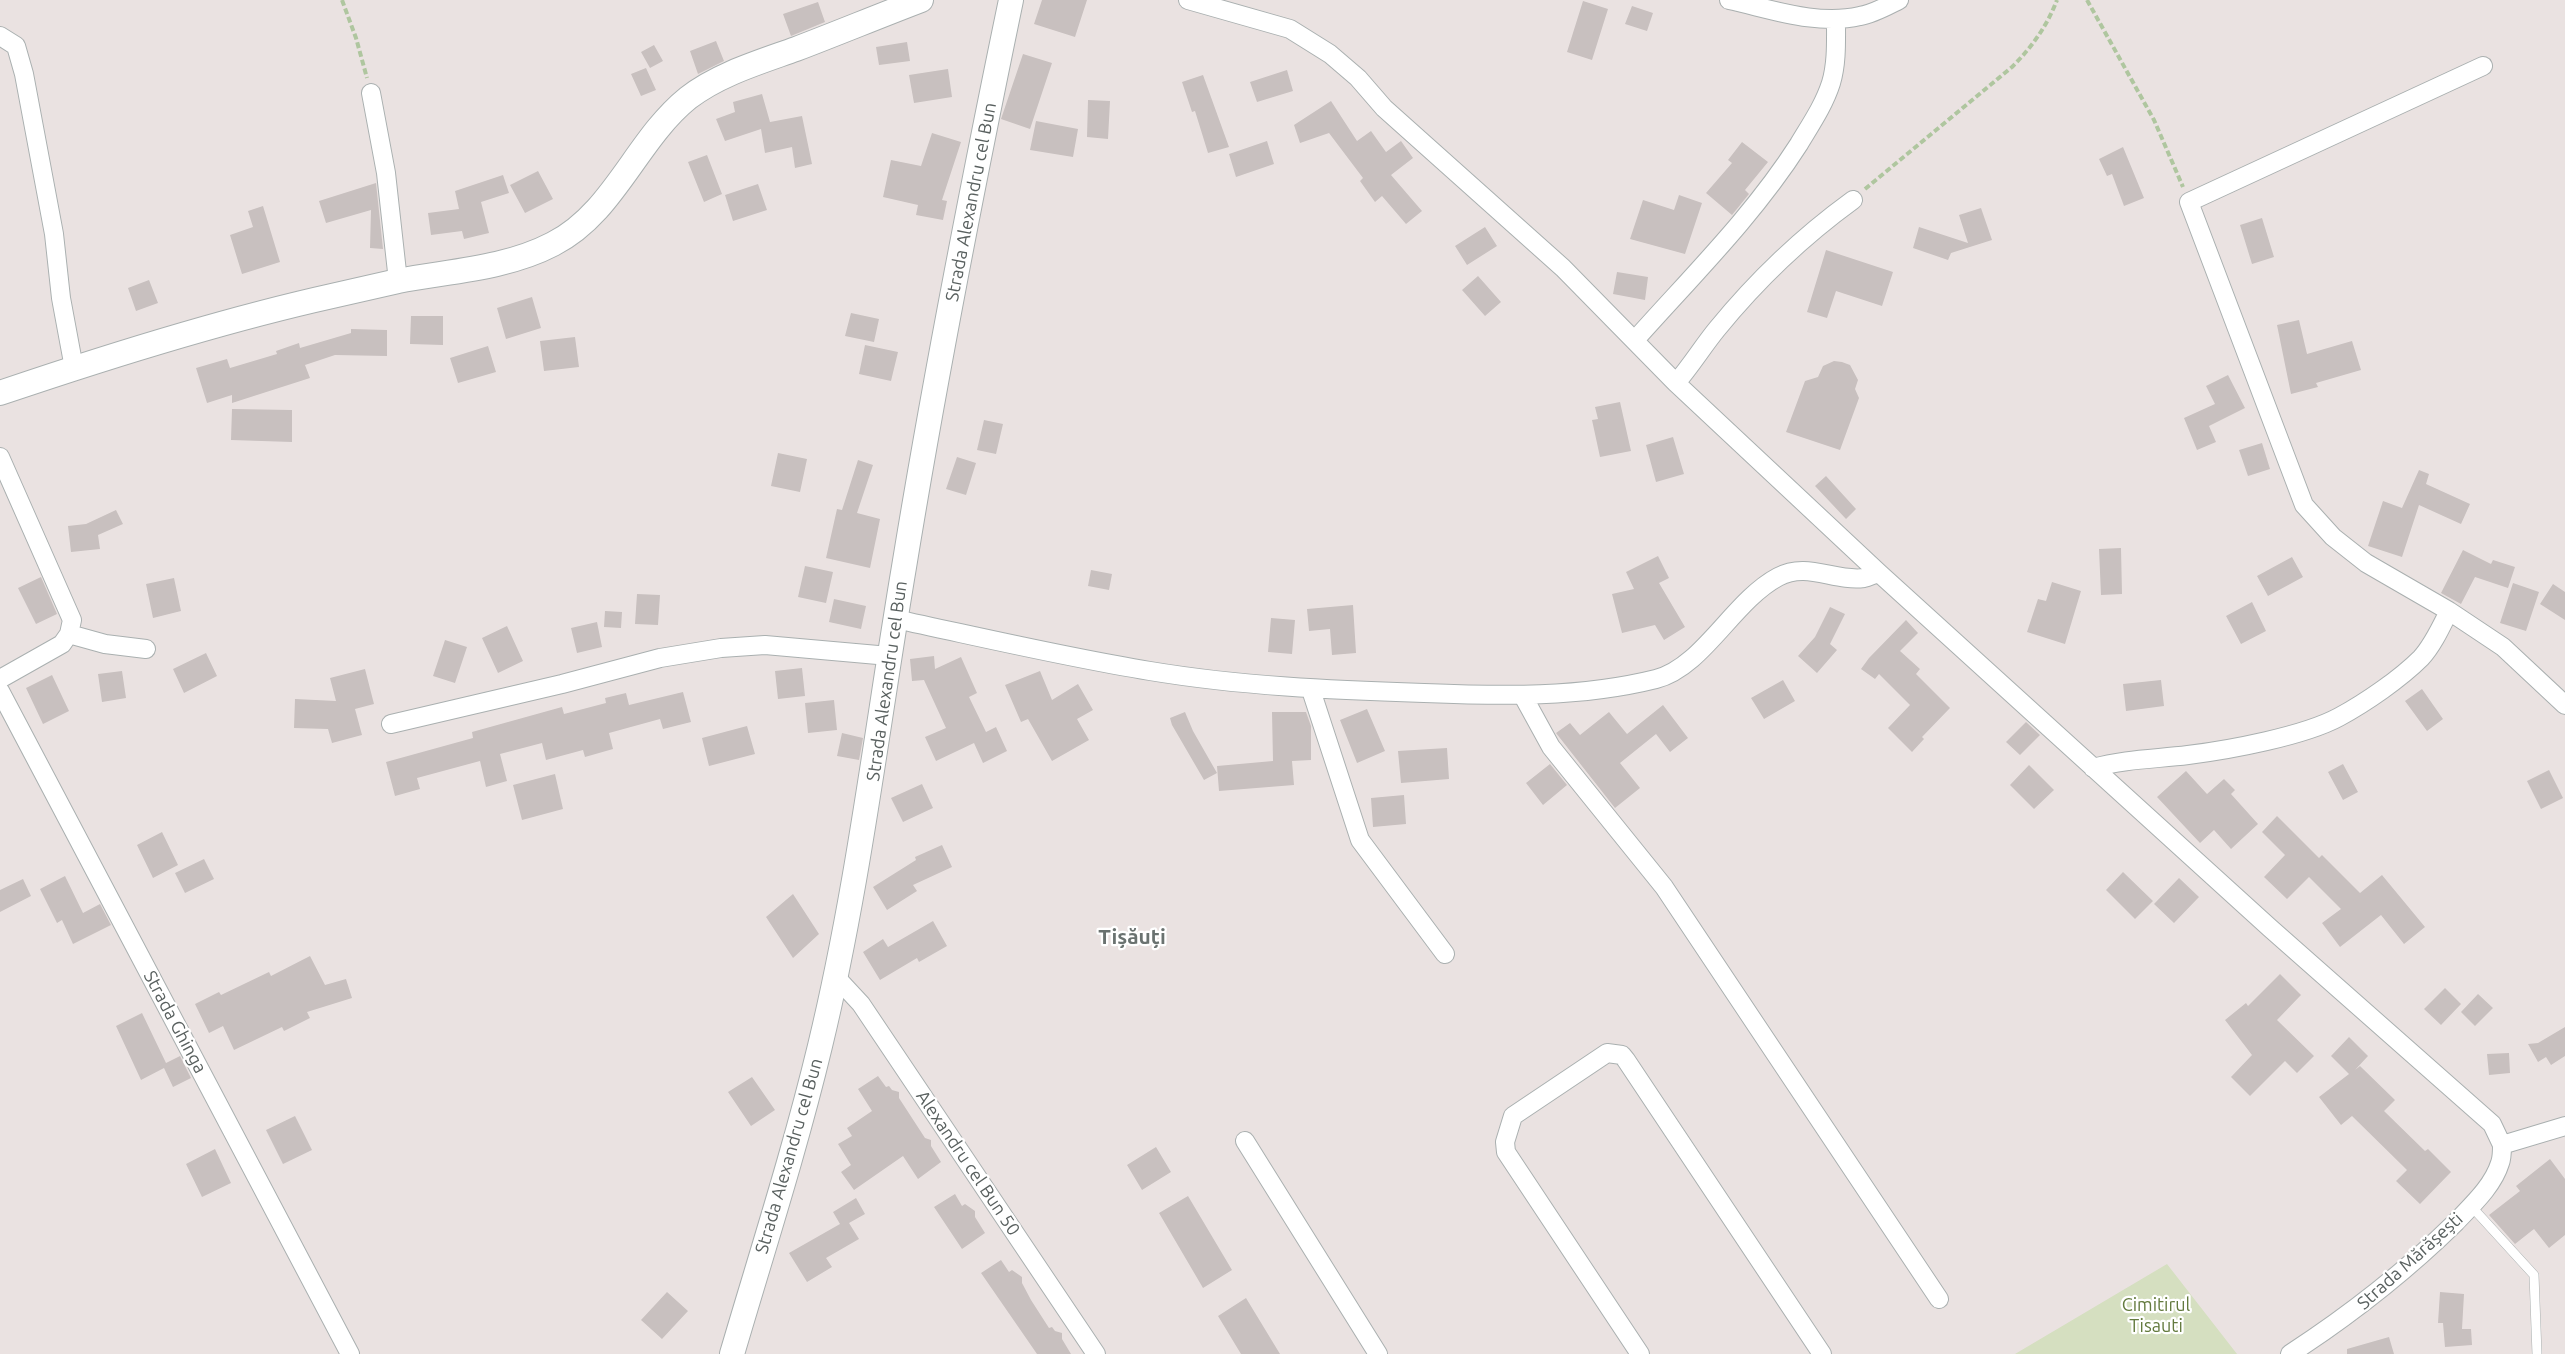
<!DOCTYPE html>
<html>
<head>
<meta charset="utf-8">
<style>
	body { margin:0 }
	canvas { display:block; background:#eae2e1 }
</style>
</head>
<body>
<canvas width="2565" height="1354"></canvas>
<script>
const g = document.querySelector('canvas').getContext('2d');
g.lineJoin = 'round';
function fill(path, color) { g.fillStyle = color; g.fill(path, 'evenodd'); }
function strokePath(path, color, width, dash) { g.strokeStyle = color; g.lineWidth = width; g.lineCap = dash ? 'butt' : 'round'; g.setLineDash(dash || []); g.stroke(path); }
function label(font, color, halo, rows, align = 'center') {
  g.font = font + ' Ubuntu,sans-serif'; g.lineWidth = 4.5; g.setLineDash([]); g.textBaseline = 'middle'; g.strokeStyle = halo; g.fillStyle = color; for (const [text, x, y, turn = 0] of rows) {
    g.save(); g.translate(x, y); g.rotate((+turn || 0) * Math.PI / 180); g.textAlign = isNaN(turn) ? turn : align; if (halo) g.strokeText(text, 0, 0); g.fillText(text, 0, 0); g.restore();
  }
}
fill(new Path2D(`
	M 2167,1264 L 2237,1354 L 2015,1354 Z`), '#d5dfc0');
fill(new Path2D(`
	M 1042,0 L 1087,0 L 1075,37 L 1034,24 Z
	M 1583,1 L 1608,9 L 1592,60 L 1567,52 Z
	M 818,2 L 825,22 L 791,36 L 783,14 Z
	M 1632,6 L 1653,13 L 1647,31 L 1625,24 Z
	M 716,41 L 724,61 L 698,74 L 690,51 Z
	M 907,42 L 910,61 L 879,65 L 876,47 Z
	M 654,45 L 663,61 L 650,68 L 641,52 Z
	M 1023,54 L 1052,63 L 1030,129 L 1001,119 Z
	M 646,68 L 656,90 L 641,96 L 631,74 Z
	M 948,69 L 952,97 L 914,103 L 909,75 Z
	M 1287,70 L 1293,91 L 1257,102 L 1250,82 Z
	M 1203,75 L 1229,147 L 1208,153 L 1195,111 L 1192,112 L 1182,82 Z
	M 762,94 L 770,122 L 802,116 L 812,164 L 795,168 L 792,147 L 765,153 L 761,129 L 725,141 L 716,119 L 735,112 L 733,102 Z
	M 1088,100 L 1110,101 L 1108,139 L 1087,137 Z
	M 1331,101 L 1357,141 L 1371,131 L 1386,152 L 1401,141 L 1413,158 L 1391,175 L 1422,211 L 1406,224 L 1382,196 L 1375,202 L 1360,181 L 1363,178 L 1329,133 L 1300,143 L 1294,125 Z
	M 1036,121 L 1078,129 L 1073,157 L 1030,150 Z
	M 932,133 L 961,142 L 942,200 L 947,201 L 943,220 L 916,215 L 918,205 L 883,197 L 891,160 L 921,166 Z
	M 1267,141 L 1274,164 L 1236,177 L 1229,154 Z
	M 1742,142 L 1768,162 L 1745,190 L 1749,194 L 1732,215 L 1706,193 L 1732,163 L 1728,160 Z
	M 2123,147 L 2144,198 L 2124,206 L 2112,174 L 2107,176 L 2099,159 Z
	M 707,155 L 722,194 L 704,202 L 688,162 Z
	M 538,171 L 553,199 L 525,213 L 510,185 Z
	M 503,175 L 509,193 L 481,202 L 489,233 L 464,239 L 462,231 L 431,235 L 428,213 L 459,209 L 455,191 Z
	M 376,183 L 383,249 L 370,248 L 371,210 L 326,223 L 319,201 Z
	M 758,184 L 767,210 L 733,221 L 725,195 Z
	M 1679,195 L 1702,203 L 1685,254 L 1630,239 L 1643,200 L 1674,210 Z
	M 263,206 L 280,262 L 242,274 L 230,235 L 253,227 L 248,211 Z
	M 1981,208 L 1992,240 L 1951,253 L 1948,260 L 1913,248 L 1919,227 L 1968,243 L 1959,215 Z
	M 2262,218 L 2274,257 L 2252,264 L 2240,225 Z
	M 1485,227 L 1497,246 L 1467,265 L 1455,246 Z
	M 1826,250 L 1893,272 L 1882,306 L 1836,291 L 1827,318 L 1807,312 Z
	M 1617,272 L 1648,277 L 1645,300 L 1613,294 Z
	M 1478,276 L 1501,302 L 1485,316 L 1462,290 Z
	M 149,280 L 158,303 L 136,311 L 128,288 Z
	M 532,297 L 541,328 L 506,339 L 497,308 Z
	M 851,313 L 879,319 L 874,342 L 845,336 Z
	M 411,316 L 443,316 L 443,345 L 410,344 Z
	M 2299,320 L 2307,354 L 2352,341 L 2361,370 L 2316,383 L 2318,387 L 2291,394 L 2277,325 Z
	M 351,329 L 387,330 L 387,356 L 335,355 L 305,365 L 310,378 L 232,403 L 232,395 L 207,403 L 196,368 L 227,359 L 230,368 L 277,354 L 276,351 L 299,343 L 300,348 L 351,333 Z
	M 575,337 L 579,367 L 544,371 L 540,341 Z
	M 865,345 L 898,352 L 891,381 L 859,374 Z
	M 488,346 L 496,372 L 458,383 L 450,358 Z
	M 1834,361 L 1842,362 L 1850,365 L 1858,380 L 1855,389 L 1859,398 L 1840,450 L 1786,432 L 1805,381 L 1818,377 L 1823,366 Z
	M 2228,375 L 2245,408 L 2209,426 L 2216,442 L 2197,450 L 2184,418 L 2215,404 L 2206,386 Z
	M 1620,402 L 1631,451 L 1600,457 L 1592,420 L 1598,419 L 1595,407 Z
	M 232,409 L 292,410 L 292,442 L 231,440 Z
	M 984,420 L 1003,424 L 996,454 L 977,450 Z
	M 1673,437 L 1684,474 L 1656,482 L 1646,445 Z
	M 2262,443 L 2270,469 L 2248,476 L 2239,450 Z
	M 778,453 L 807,459 L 800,492 L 771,486 Z
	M 957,457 L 976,463 L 966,495 L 946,489 Z
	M 858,460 L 873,465 L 857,513 L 880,519 L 870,568 L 826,558 L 837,509 L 842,510 Z
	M 2419,470 L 2429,474 L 2426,484 L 2470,504 L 2461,524 L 2419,505 L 2402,557 L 2368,546 L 2383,501 L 2402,508 Z
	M 1826,476 L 1856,509 L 1846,519 L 1815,486 Z
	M 116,510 L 123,524 L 98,535 L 100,549 L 71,552 L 68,526 L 86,524 Z
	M 2121,548 L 2122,594 L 2101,595 L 2099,549 Z
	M 2463,550 L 2491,564 L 2493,560 L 2515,567 L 2508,588 L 2475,577 L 2461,604 L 2441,593 Z
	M 1658,556 L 1669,578 L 1659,583 L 1685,627 L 1664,640 L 1655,625 L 1622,633 L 1612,594 L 1634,589 L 1626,572 Z
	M 2292,557 L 2303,577 L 2268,596 L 2257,576 Z
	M 805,566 L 833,572 L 826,603 L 798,597 Z
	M 1091,570 L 1112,574 L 1109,590 L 1088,586 Z
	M 41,577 L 57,614 L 36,624 L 18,588 Z
	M 174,578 L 181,611 L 153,618 L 146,584 Z
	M 2052,582 L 2081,591 L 2065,644 L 2027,632 L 2038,599 L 2046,601 Z
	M 2513,583 L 2539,592 L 2526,631 L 2500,623 Z
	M 2553,584 L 2565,592 L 2565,620 L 2540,604 Z
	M 637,594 L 660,595 L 658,625 L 635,624 Z
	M 834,599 L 866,606 L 861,629 L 829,622 Z
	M 2252,602 L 2266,631 L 2241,644 L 2226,616 Z
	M 1353,605 L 1356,653 L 1332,655 L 1330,629 L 1309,631 L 1307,609 Z
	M 1830,607 L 1845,614 L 1830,644 L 1837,650 L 1817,673 L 1798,656 L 1815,637 Z
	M 605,611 L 622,612 L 621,628 L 604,627 Z
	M 1271,618 L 1295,620 L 1292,654 L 1268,652 Z
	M 1906,620 L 1918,633 L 1900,651 L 1920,669 L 1916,674 L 1950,708 L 1922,737 L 1924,739 L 1912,752 L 1888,728 L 1910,705 L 1879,674 L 1875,679 L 1861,669 L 1869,658 Z
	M 597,622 L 602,647 L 577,653 L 571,628 Z
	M 507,626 L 523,661 L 498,673 L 482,638 Z
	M 445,640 L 467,647 L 455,683 L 433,676 Z
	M 206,653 L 217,676 L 184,693 L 173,669 Z
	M 934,656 L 935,669 L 961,657 L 977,693 L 969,697 L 986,732 L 996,727 L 1007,751 L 983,763 L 974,743 L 936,761 L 925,737 L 946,728 L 924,680 L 912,681 L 910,659 Z
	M 802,668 L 805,696 L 778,699 L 775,671 Z
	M 365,669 L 374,704 L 355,709 L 362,735 L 332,743 L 328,729 L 294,728 L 295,699 L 336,701 L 330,678 Z
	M 122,671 L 126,698 L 102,702 L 98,674 Z
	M 1040,671 L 1052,700 L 1078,684 L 1093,710 L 1077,719 L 1089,740 L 1052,761 L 1028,719 L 1021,722 L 1005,685 Z
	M 52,675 L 69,711 L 43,724 L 26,688 Z
	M 1783,680 L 1795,701 L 1764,719 L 1751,698 Z
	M 2161,680 L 2164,706 L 2126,711 L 2123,684 Z
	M 2422,689 L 2443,719 L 2427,731 L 2405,701 Z
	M 683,692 L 691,722 L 663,729 L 660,719 L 609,733 L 613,749 L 585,757 L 583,750 L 546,760 L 542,743 L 500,754 L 507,781 L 486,787 L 480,761 L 417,778 L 420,789 L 395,796 L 386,762 L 473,738 L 472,732 L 562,707 L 564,714 L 606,703 L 605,698 L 626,693 L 629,705 Z
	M 834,700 L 837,730 L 808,733 L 805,703 Z
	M 1663,705 L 1688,738 L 1670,752 L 1656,734 L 1620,763 L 1640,788 L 1615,808 L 1556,733 L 1570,723 L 1580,735 L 1609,712 L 1627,734 Z
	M 1367,709 L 1385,751 L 1357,763 L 1340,720 Z
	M 1185,712 L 1193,731 L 1217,773 L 1204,780 L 1172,725 L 1170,718 Z
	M 1272,712 L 1306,712 L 1311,726 L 1311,760 L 1292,761 L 1294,785 L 1219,791 L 1217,766 L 1273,761 Z
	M 2026,722 L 2040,735 L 2020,755 L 2006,742 Z
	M 747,726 L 755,754 L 709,766 L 702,738 Z
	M 842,733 L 863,738 L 859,760 L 837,756 Z
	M 1447,748 L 1449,779 L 1401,783 L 1398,751 Z
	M 1550,764 L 1567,785 L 1543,805 L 1526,783 Z
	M 2343,764 L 2358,792 L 2343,800 L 2328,772 Z
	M 2029,765 L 2054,790 L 2034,809 L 2010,785 Z
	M 2549,770 L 2563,798 L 2541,809 L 2527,781 Z
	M 2186,771 L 2207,794 L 2224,779 L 2235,790 L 2231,794 L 2258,824 L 2231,849 L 2214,830 L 2200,843 L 2157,797 Z
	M 555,774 L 563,809 L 522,820 L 513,785 Z
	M 922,784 L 933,808 L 903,822 L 891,798 Z
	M 1404,795 L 1406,824 L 1373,827 L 1371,798 Z
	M 2277,816 L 2319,858 L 2322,855 L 2360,893 L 2382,875 L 2425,927 L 2404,944 L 2381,915 L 2340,947 L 2322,923 L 2341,909 L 2309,877 L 2287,899 L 2264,877 L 2285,855 L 2262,832 Z
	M 162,832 L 178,865 L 153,878 L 137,845 Z
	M 942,845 L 952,867 L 913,885 L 917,891 L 887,910 L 873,887 L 916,860 L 915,857 Z
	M 204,859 L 214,879 L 185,893 L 175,873 Z
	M 2123,872 L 2153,901 L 2135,919 L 2106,890 Z
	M 65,876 L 83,913 L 100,904 L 111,925 L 73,944 L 62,920 L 57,923 L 40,889 Z
	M 2179,878 L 2199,897 L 2174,923 L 2154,904 Z
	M 23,879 L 31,896 L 0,912 L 0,890 Z
	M 793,894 L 819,934 L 793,958 L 766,917 Z
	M 933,921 L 947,946 L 919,962 L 917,958 L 880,980 L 863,952 L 883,939 L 888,947 Z
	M 310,956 L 325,985 L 346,979 L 352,998 L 307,1012 L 310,1018 L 284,1031 L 282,1027 L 234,1050 L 223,1026 L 209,1033 L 195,1004 L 219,992 L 221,995 L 269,972 L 271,976 Z
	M 2280,974 L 2301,995 L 2277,1020 L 2314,1056 L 2297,1073 L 2285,1061 L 2250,1096 L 2231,1077 L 2252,1055 L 2225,1020 L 2246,1003 L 2248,1006 Z
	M 2445,988 L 2461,1004 L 2441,1025 L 2424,1009 Z
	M 2478,994 L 2493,1008 L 2475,1026 L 2461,1012 Z
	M 142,1013 L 166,1063 L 180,1056 L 191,1078 L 173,1087 L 164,1068 L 141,1080 L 116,1026 Z
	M 2565,1027 L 2565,1056 L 2551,1065 L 2546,1057 L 2538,1062 L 2528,1044 L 2538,1043 Z
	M 2349,1037 L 2368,1056 L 2355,1070 L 2360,1066 L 2395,1100 L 2384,1111 L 2425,1151 L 2428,1149 L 2451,1172 L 2420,1204 L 2396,1181 L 2407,1170 L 2352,1116 L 2341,1125 L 2319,1097 L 2349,1074 L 2331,1056 Z
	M 2509,1053 L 2510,1073 L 2489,1075 L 2487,1054 Z
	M 878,1076 L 886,1087 L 889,1086 L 892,1090 L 899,1092 L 899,1098 L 925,1138 L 931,1140 L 931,1146 L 941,1162 L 918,1179 L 903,1156 L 854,1190 L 841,1172 L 851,1165 L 838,1144 L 852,1136 L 847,1128 L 872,1111 L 858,1089 Z
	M 752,1077 L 775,1110 L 751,1126 L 728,1092 Z
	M 295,1116 L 312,1150 L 283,1164 L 266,1130 Z
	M 1156,1147 L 1171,1172 L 1142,1190 L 1127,1165 Z
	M 215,1149 L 231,1183 L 202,1197 L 186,1164 Z
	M 2550,1159 L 2565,1179 L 2565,1235 L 2549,1248 L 2534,1229 L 2515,1244 L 2489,1215 L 2520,1191 L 2516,1186 Z
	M 955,1194 L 962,1206 L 965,1204 L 975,1211 L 975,1217 L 985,1233 L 962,1249 L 934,1207 Z
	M 1188,1196 L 1232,1270 L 1203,1288 L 1159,1213 Z
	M 856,1198 L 865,1214 L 849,1223 L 859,1239 L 826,1258 L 832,1267 L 807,1282 L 789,1253 L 840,1224 L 833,1212 Z
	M 1001,1260 L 1009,1272 L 1012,1270 L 1022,1277 L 1022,1283 L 1031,1300 L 1049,1328 L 1052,1327 L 1055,1331 L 1062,1333 L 1062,1339 L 1071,1354 L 1037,1354 L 981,1273 Z
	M 667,1292 L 688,1311 L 662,1339 L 641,1320 Z
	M 2440,1292 L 2464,1294 L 2462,1329 L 2471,1329 L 2472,1345 L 2445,1347 L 2443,1323 L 2438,1323 Z
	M 1246,1298 L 1280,1354 L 1241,1354 L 1218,1316 Z
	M 2389,1337 L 2394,1354 L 2347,1354 L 2347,1349 Z`), '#c8c0bf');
const lane = new Path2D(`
	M 2471,1206 L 2534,1275 L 2537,1354`);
const street = new Path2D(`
	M 1188,0 L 1290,29 L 1330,54 L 1358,78 L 1384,108 L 1563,268 L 1676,383 L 1879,573 L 2270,928 L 2492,1124 L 2502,1145
	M 1729,0 C 1771,9 1817,26 1860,16 C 1873,14 1887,6 1899,0
	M 0,36 L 16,46 L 24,74 L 54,234 L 61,298 L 74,368
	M 2483,66 L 2189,202 L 2304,505 L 2333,537 L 2366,563 L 2449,611 L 2503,647 L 2565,705
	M 371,93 L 386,173 L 398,281
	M 1635,340 C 1692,276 1753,216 1799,144 C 1811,124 1824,105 1831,83 C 1837,63 1836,41 1836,20
	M 1676,383 C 1691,366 1703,346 1717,329 C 1757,280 1802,237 1853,200
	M 0,457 L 72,620 L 69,634 L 62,644 L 0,679
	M 895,619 C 980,637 1064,657 1150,671 C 1240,686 1332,690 1424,693 C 1501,696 1580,698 1656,679 C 1703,667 1733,601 1778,577 C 1807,561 1834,582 1864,578 C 1869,577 1874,574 1879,573
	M 69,634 L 105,644 L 146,649
	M 1311,690 L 1360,840 L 1445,954
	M 0,691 L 350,1354
	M 1523,696 L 1551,747 L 1664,887 L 1939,1299
	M 391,724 L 562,684 L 660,658 L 721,648 L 765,645 L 889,656
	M 2093,768 C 2125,759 2156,759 2188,755 C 2229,750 2304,736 2339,717 C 2365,703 2400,679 2421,658 C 2433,645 2441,627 2449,611
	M 835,976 L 861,1004 L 1096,1354
	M 1245,1141 L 1378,1354
	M 2502,1145 L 2565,1126
	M 1640,1354 L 1506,1152 L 1505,1142 L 1513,1116 L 1607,1053 L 1622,1055 L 1626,1060 L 1822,1354
	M 2290,1354 C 2350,1315 2405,1272 2456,1222 C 2472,1205 2493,1186 2500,1163 C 2502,1158 2502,1151 2502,1145`);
const secondary = new Path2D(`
	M 0,393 C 109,356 220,321 332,296 C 354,291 376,286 398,281 C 449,271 505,269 553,244 C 614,213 636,140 688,98 C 719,74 760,62 796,49 C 838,33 879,16 921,0
	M 732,1354 C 762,1252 795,1150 820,1046 C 858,889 877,727 904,567 C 935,377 972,188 1011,0`);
strokePath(lane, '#aab0b0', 10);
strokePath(street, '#aab0b0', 20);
strokePath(secondary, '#aab0b0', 26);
strokePath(new Path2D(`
	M 342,0 L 356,38 L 367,78
	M 2087,0 L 2154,120 L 2183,187
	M 1865,189 L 2012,67 C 2032,47 2047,26 2057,0`), '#afc69f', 4, [6, 3]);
strokePath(lane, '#fff', 9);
strokePath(street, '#fff', 18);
strokePath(secondary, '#fff', 24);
label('18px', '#59605f', '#fff', [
	["Strada Alexandru cel Bun",971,202,-79],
	["Strada Alexandru cel Bun",887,681,-82],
	["Strada Ghinga",175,1022,62],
	["Strada Alexandru cel Bun",789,1156,-74],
	["Alexandru cel Bun 50",968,1163,56],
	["Strada Mărășești",2410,1261,-42]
]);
label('18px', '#637a3e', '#fff', [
	["Cimitirul",2156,1305],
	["Tisauti",2156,1326]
]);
label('bold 21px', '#6a7270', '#fff', [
	["Tișăuți",1132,937]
]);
</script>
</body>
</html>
